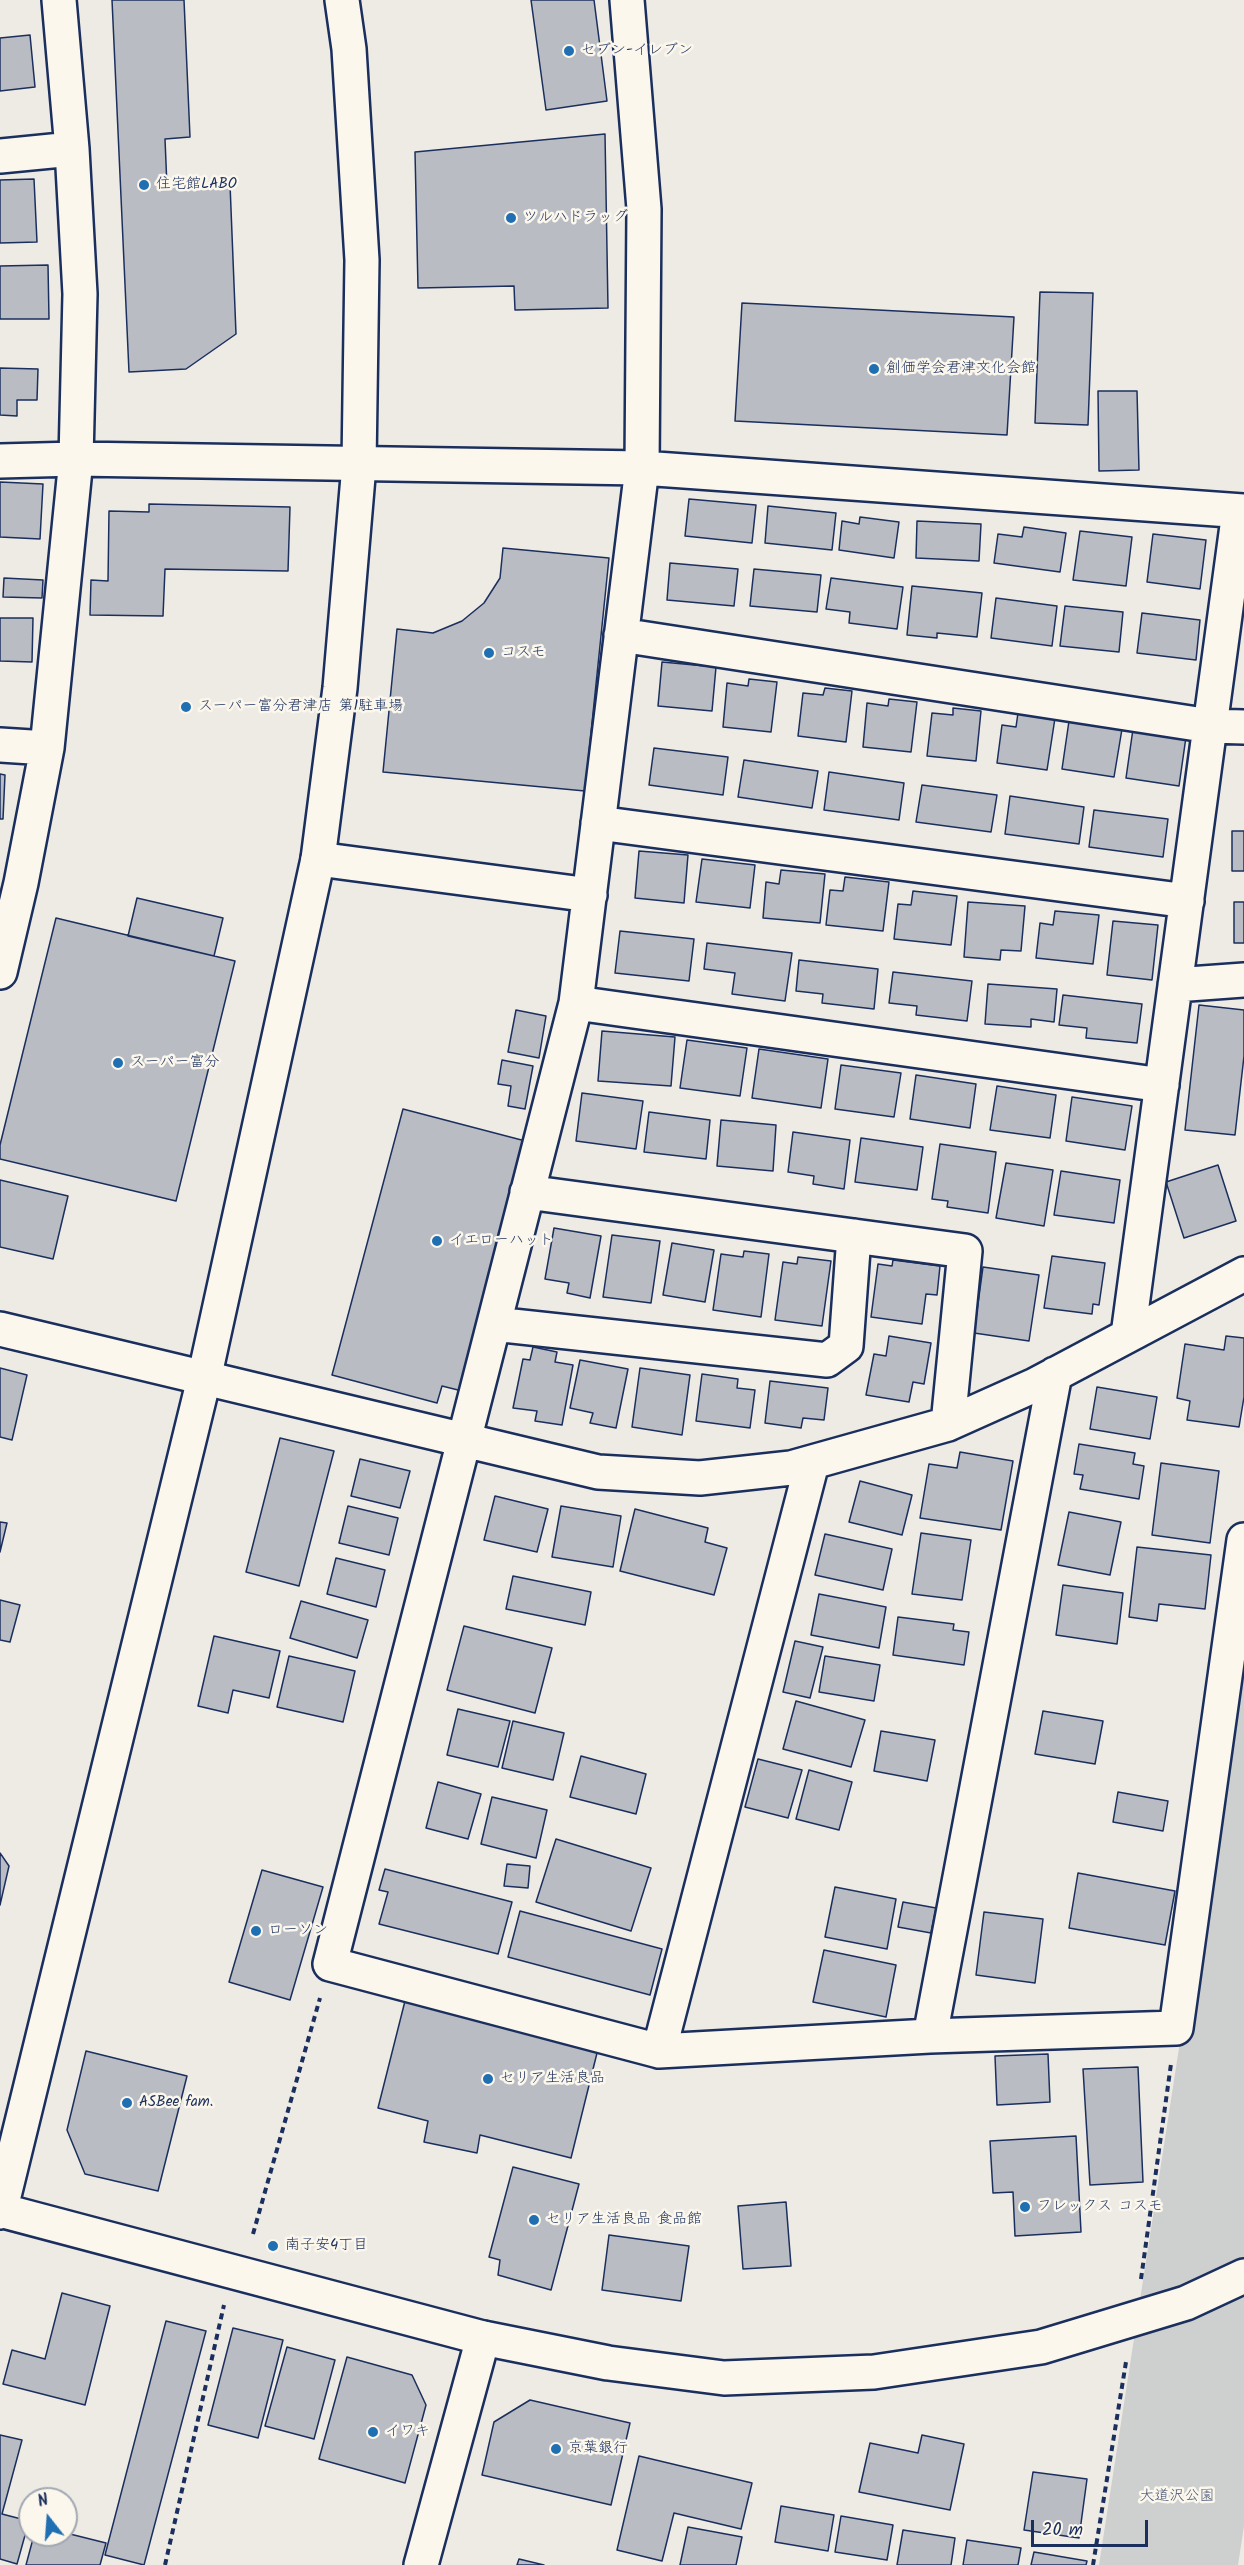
<!DOCTYPE html>
<html>
<head>
<meta charset="utf-8">
<style>
	body { margin:0 }
	#map { position:relative; width:1244px; height:2565px; overflow:hidden; background:#eeebe4; font-family:Kalam,sans-serif }
	canvas { display:block }
	.north { position:absolute; left:18px; top:2487px; width:60px; height:60px; box-sizing:border-box; background:#fbf7ec; border:2px solid #a1a7b3; border-radius:50%; rotate:343deg; font-size:16px; font-weight:700; line-height:24px; text-align:center; color:#1b2f5e }
	.north::after { content:''; display:block; margin:auto; width:21px; height:27px; background:#1f6fb2; clip-path:polygon(50% 0,100% 100%,50% 72%,0 100%) }
	.scale { position:absolute; left:1031px; top:2520px; width:117px; height:27px; box-sizing:border-box; border:3px solid #1b2f5e; border-top:0; padding-left:8px; font-size:18px; line-height:21px; white-space:nowrap; color:#1b2f5e; -webkit-text-stroke:4px #fbf7ec; paint-order:stroke }
</style>
</head>
<body>
<div id="map">
<canvas width="1244" height="2565"></canvas>
<div class="north">N</div>
<div class="scale">20 m</div>
</div>
<script>
const g = document.querySelector('canvas').getContext('2d');
g.lineJoin = 'round';
function fill(path, color) { g.fillStyle = color; g.fill(path, 'evenodd'); }
function strokePath(path, color, width, dash) { g.strokeStyle = color; g.lineWidth = width; g.lineCap = dash ? 'butt' : 'round'; g.setLineDash(dash || []); g.stroke(path); }
function label(font, color, halo, rows, align = 'center') {
  g.font = font + ' Kalam,"Klee One",sans-serif'; g.lineWidth = 5; g.setLineDash([]); g.textBaseline = 'middle'; g.strokeStyle = halo; g.fillStyle = color; for (const [text, x, y, turn = 0] of rows) {
    g.save(); g.translate(x, y); g.rotate((+turn || 0) * Math.PI / 180); g.textAlign = isNaN(turn) ? turn : align; if (halo) g.strokeText(text, 0, 0); g.fillText(text, 0, 0); g.restore();
  }
}
fill(new Path2D(`
	M 1244,1628 L 1244,2526 L 1238,2565 L 1099,2565 Z`), '#cecfcf');
const building = new Path2D(`
	M 112,0 L 184,0 L 190,137 L 165,139 L 167,187 L 230,184 L 236,334 L 186,369 L 129,372 Z
	M 531,0 L 594,0 L 607,101 L 546,110 Z
	M 30,35 L 35,87 L 0,91 L 0,38 Z
	M 605,134 L 608,308 L 515,310 L 514,286 L 418,288 L 415,152 Z
	M 34,179 L 37,242 L 0,243 L 0,180 Z
	M 48,265 L 49,319 L 0,319 L 0,266 Z
	M 1040,292 L 1093,293 L 1088,425 L 1035,423 Z
	M 742,303 L 1014,317 L 1007,435 L 735,421 Z
	M 0,368 L 38,369 L 37,400 L 17,400 L 17,416 L 0,415 Z
	M 1098,391 L 1137,391 L 1139,470 L 1099,471 Z
	M 0,482 L 43,484 L 40,539 L 0,537 Z
	M 689,499 L 756,505 L 752,543 L 685,536 Z
	M 149,504 L 290,507 L 288,571 L 165,569 L 163,616 L 90,615 L 91,580 L 108,581 L 109,511 L 149,512 Z
	M 768,506 L 836,513 L 832,550 L 765,543 Z
	M 860,517 L 899,522 L 894,558 L 839,550 L 842,521 L 859,524 Z
	M 917,521 L 981,524 L 979,561 L 916,558 Z
	M 1024,527 L 1066,533 L 1060,572 L 994,563 L 998,534 L 1022,537 Z
	M 1080,531 L 1132,537 L 1126,586 L 1073,580 Z
	M 1153,534 L 1206,540 L 1200,589 L 1147,582 Z
	M 503,548 L 609,558 L 585,791 L 383,772 L 397,629 L 433,633 L 462,621 L 484,603 L 500,578 Z
	M 670,563 L 738,569 L 734,606 L 667,600 Z
	M 754,569 L 821,575 L 817,612 L 750,606 Z
	M 4,578 L 43,580 L 42,598 L 3,597 Z
	M 831,578 L 903,587 L 897,629 L 849,623 L 850,612 L 826,609 Z
	M 912,586 L 982,593 L 977,637 L 937,633 L 937,638 L 907,635 Z
	M 996,598 L 1057,606 L 1052,646 L 991,638 Z
	M 1065,606 L 1123,612 L 1119,652 L 1060,646 Z
	M 1142,613 L 1200,620 L 1196,660 L 1137,653 Z
	M 0,618 L 33,618 L 32,662 L 0,661 Z
	M 662,662 L 716,667 L 712,711 L 658,706 Z
	M 749,679 L 777,682 L 771,732 L 723,727 L 727,683 L 748,686 Z
	M 825,688 L 852,691 L 846,742 L 798,736 L 803,693 L 823,695 Z
	M 889,699 L 917,702 L 911,752 L 863,747 L 867,703 L 888,706 Z
	M 953,708 L 981,711 L 976,761 L 927,756 L 932,713 L 953,715 Z
	M 1018,713 L 1055,718 L 1047,770 L 997,763 L 1002,725 L 1016,727 Z
	M 1069,721 L 1122,729 L 1114,777 L 1062,769 Z
	M 1133,729 L 1186,737 L 1179,786 L 1126,778 Z
	M 654,748 L 728,757 L 723,795 L 649,785 Z
	M 744,760 L 818,771 L 812,808 L 738,797 Z
	M 829,772 L 904,783 L 899,820 L 824,810 Z
	M 0,774 L 5,775 L 3,819 L 0,819 Z
	M 922,785 L 997,795 L 991,832 L 916,822 Z
	M 1010,796 L 1084,807 L 1079,844 L 1005,834 Z
	M 1094,810 L 1168,819 L 1163,857 L 1089,847 Z
	M 1232,831 L 1244,831 L 1244,871 L 1232,871 Z
	M 639,851 L 688,855 L 684,903 L 635,898 Z
	M 702,859 L 755,865 L 750,908 L 696,902 Z
	M 781,870 L 825,874 L 820,923 L 763,918 L 766,882 L 779,884 Z
	M 845,877 L 889,882 L 883,931 L 826,925 L 830,890 L 843,891 Z
	M 913,891 L 957,896 L 951,945 L 894,939 L 898,904 L 911,905 Z
	M 137,898 L 223,918 L 214,956 L 128,936 Z
	M 968,902 L 1025,906 L 1021,951 L 1001,950 L 1000,960 L 964,957 Z
	M 1234,902 L 1244,902 L 1244,943 L 1234,943 Z
	M 1055,911 L 1099,915 L 1093,964 L 1036,958 L 1040,923 L 1053,925 Z
	M 56,918 L 235,961 L 176,1201 L 0,1159 L 0,1145 Z
	M 1113,921 L 1158,925 L 1152,980 L 1107,975 Z
	M 620,931 L 694,939 L 689,981 L 615,973 Z
	M 707,943 L 792,953 L 785,1001 L 732,994 L 735,973 L 704,969 Z
	M 799,960 L 878,969 L 874,1009 L 822,1003 L 823,994 L 796,991 Z
	M 893,972 L 972,981 L 967,1021 L 916,1015 L 917,1006 L 889,1003 Z
	M 988,984 L 1057,989 L 1054,1022 L 1031,1019 L 1031,1027 L 985,1024 Z
	M 1063,995 L 1142,1004 L 1137,1043 L 1086,1038 L 1087,1028 L 1059,1025 Z
	M 1199,1005 L 1244,1010 L 1244,1056 L 1235,1135 L 1185,1130 Z
	M 516,1010 L 546,1016 L 539,1058 L 508,1052 Z
	M 602,1031 L 675,1037 L 671,1086 L 598,1081 Z
	M 687,1040 L 747,1048 L 740,1096 L 680,1088 Z
	M 759,1049 L 828,1059 L 821,1108 L 752,1098 Z
	M 502,1060 L 533,1066 L 525,1109 L 508,1106 L 511,1086 L 498,1084 Z
	M 841,1065 L 901,1073 L 894,1117 L 835,1109 Z
	M 916,1075 L 976,1084 L 970,1128 L 910,1119 Z
	M 997,1086 L 1056,1095 L 1050,1138 L 990,1130 Z
	M 582,1093 L 643,1101 L 636,1149 L 576,1141 Z
	M 1072,1097 L 1132,1106 L 1125,1150 L 1066,1141 Z
	M 403,1109 L 533,1143 L 466,1392 L 442,1386 L 437,1403 L 332,1375 Z
	M 649,1112 L 710,1120 L 706,1159 L 644,1152 Z
	M 721,1120 L 776,1125 L 773,1171 L 717,1166 Z
	M 793,1132 L 850,1140 L 844,1189 L 813,1184 L 814,1176 L 788,1172 Z
	M 861,1138 L 923,1147 L 917,1190 L 855,1182 Z
	M 940,1144 L 996,1152 L 988,1213 L 947,1207 L 948,1201 L 932,1199 Z
	M 1006,1163 L 1053,1170 L 1044,1226 L 996,1218 Z
	M 1218,1165 L 1236,1221 L 1184,1238 L 1166,1182 Z
	M 1061,1171 L 1120,1180 L 1114,1223 L 1054,1215 Z
	M 0,1180 L 68,1196 L 53,1259 L 0,1247 Z
	M 554,1228 L 601,1236 L 590,1298 L 567,1293 L 569,1283 L 545,1279 Z
	M 612,1235 L 660,1241 L 651,1303 L 603,1297 Z
	M 672,1243 L 714,1250 L 705,1302 L 663,1295 Z
	M 744,1251 L 769,1254 L 761,1317 L 713,1310 L 721,1254 L 743,1257 Z
	M 1052,1256 L 1105,1263 L 1099,1305 L 1093,1304 L 1092,1314 L 1044,1308 Z
	M 798,1257 L 831,1261 L 822,1326 L 775,1320 L 783,1262 L 797,1264 Z
	M 893,1260 L 940,1266 L 937,1295 L 926,1294 L 922,1324 L 871,1317 L 878,1264 L 892,1266 Z
	M 983,1267 L 1039,1275 L 1029,1341 L 974,1333 Z
	M 889,1336 L 931,1343 L 924,1384 L 913,1382 L 909,1402 L 866,1395 L 874,1354 L 886,1356 Z
	M 1226,1336 L 1244,1338 L 1244,1397 L 1239,1427 L 1187,1420 L 1190,1401 L 1177,1398 L 1185,1344 L 1224,1350 Z
	M 533,1347 L 557,1352 L 555,1362 L 573,1365 L 562,1425 L 535,1421 L 537,1411 L 513,1408 L 523,1359 L 530,1360 Z
	M 580,1360 L 628,1369 L 616,1428 L 590,1423 L 593,1413 L 570,1408 Z
	M 0,1368 L 27,1375 L 12,1440 L 0,1437 Z
	M 640,1368 L 690,1375 L 682,1435 L 632,1427 Z
	M 702,1374 L 738,1379 L 737,1388 L 755,1390 L 750,1428 L 696,1421 Z
	M 770,1381 L 828,1388 L 824,1420 L 803,1418 L 801,1428 L 765,1423 Z
	M 1097,1387 L 1157,1397 L 1150,1439 L 1090,1429 Z
	M 280,1438 L 334,1451 L 299,1586 L 246,1572 Z
	M 1079,1444 L 1135,1453 L 1133,1464 L 1144,1466 L 1139,1499 L 1080,1489 L 1083,1475 L 1074,1474 Z
	M 960,1452 L 1013,1461 L 1001,1530 L 920,1518 L 929,1464 L 957,1468 Z
	M 360,1459 L 410,1471 L 400,1508 L 351,1496 Z
	M 1161,1463 L 1219,1471 L 1210,1543 L 1152,1535 Z
	M 860,1481 L 912,1495 L 902,1535 L 849,1522 Z
	M 495,1496 L 548,1509 L 537,1552 L 484,1540 Z
	M 348,1506 L 398,1518 L 389,1555 L 339,1543 Z
	M 561,1506 L 621,1516 L 613,1567 L 552,1557 Z
	M 635,1509 L 708,1528 L 705,1542 L 727,1548 L 714,1595 L 620,1571 Z
	M 1069,1512 L 1121,1522 L 1110,1575 L 1058,1565 Z
	M 0,1522 L 7,1523 L 0,1552 Z
	M 921,1533 L 971,1540 L 962,1600 L 912,1594 Z
	M 825,1534 L 892,1549 L 883,1590 L 815,1575 Z
	M 1137,1547 L 1211,1555 L 1205,1609 L 1159,1604 L 1157,1621 L 1129,1617 Z
	M 336,1558 L 385,1570 L 376,1607 L 327,1594 Z
	M 513,1576 L 591,1592 L 585,1625 L 506,1609 Z
	M 1063,1585 L 1123,1593 L 1117,1644 L 1056,1635 Z
	M 819,1594 L 886,1607 L 879,1648 L 811,1635 Z
	M 0,1600 L 20,1605 L 10,1642 L 0,1640 Z
	M 301,1601 L 368,1620 L 357,1658 L 290,1638 Z
	M 898,1617 L 954,1624 L 953,1630 L 969,1632 L 964,1665 L 893,1655 Z
	M 464,1626 L 552,1648 L 535,1713 L 447,1690 Z
	M 214,1636 L 280,1651 L 269,1698 L 233,1690 L 228,1713 L 198,1706 Z
	M 795,1641 L 823,1647 L 810,1698 L 783,1692 Z
	M 289,1656 L 355,1671 L 343,1722 L 277,1707 Z
	M 825,1656 L 880,1665 L 874,1701 L 819,1692 Z
	M 796,1701 L 865,1720 L 851,1767 L 783,1749 Z
	M 458,1709 L 510,1721 L 498,1767 L 447,1755 Z
	M 1043,1711 L 1103,1721 L 1095,1764 L 1035,1754 Z
	M 513,1721 L 564,1733 L 553,1780 L 502,1768 Z
	M 881,1731 L 935,1740 L 927,1781 L 874,1771 Z
	M 581,1756 L 646,1774 L 636,1814 L 570,1797 Z
	M 758,1759 L 802,1770 L 788,1818 L 745,1807 Z
	M 809,1770 L 852,1782 L 839,1830 L 796,1819 Z
	M 438,1782 L 481,1794 L 468,1839 L 426,1828 Z
	M 1118,1792 L 1168,1801 L 1163,1831 L 1113,1822 Z
	M 492,1797 L 547,1810 L 536,1858 L 481,1844 Z
	M 556,1839 L 651,1868 L 631,1931 L 536,1902 Z
	M 0,1853 L 9,1866 L 0,1905 Z
	M 507,1864 L 530,1866 L 528,1888 L 504,1886 Z
	M 385,1869 L 512,1902 L 498,1954 L 379,1924 L 388,1892 L 379,1890 Z
	M 262,1870 L 323,1887 L 290,2000 L 229,1982 Z
	M 1078,1873 L 1175,1891 L 1165,1945 L 1069,1928 Z
	M 835,1887 L 896,1899 L 887,1949 L 825,1937 Z
	M 903,1902 L 936,1908 L 931,1933 L 898,1927 Z
	M 520,1911 L 662,1949 L 650,1995 L 508,1957 Z
	M 984,1912 L 1043,1919 L 1035,1983 L 976,1975 Z
	M 824,1950 L 896,1965 L 886,2017 L 813,2002 Z
	M 405,2001 L 598,2049 L 571,2158 L 480,2135 L 477,2153 L 424,2142 L 428,2121 L 378,2108 Z
	M 86,2051 L 187,2076 L 158,2191 L 85,2174 L 67,2130 Z
	M 1048,2054 L 1050,2102 L 997,2105 L 995,2056 Z
	M 1138,2067 L 1143,2182 L 1090,2185 L 1083,2069 Z
	M 1076,2136 L 1081,2232 L 1015,2236 L 1013,2192 L 993,2193 L 990,2141 Z
	M 513,2167 L 579,2184 L 551,2290 L 498,2275 L 500,2260 L 489,2257 Z
	M 786,2202 L 791,2266 L 743,2269 L 738,2206 Z
	M 609,2235 L 689,2246 L 681,2301 L 602,2290 Z
	M 62,2293 L 110,2306 L 85,2405 L 3,2384 L 12,2350 L 45,2359 Z
	M 166,2321 L 206,2331 L 144,2565 L 105,2555 Z
	M 233,2328 L 283,2340 L 258,2438 L 208,2425 Z
	M 287,2347 L 335,2360 L 314,2439 L 265,2426 Z
	M 347,2357 L 412,2375 L 426,2405 L 405,2483 L 319,2459 Z
	M 530,2400 L 630,2423 L 611,2505 L 482,2475 L 494,2422 Z
	M 0,2435 L 22,2440 L 2,2514 L 29,2521 L 17,2564 L 0,2559 Z
	M 922,2435 L 964,2444 L 950,2510 L 859,2492 L 870,2443 L 918,2453 Z
	M 639,2456 L 752,2483 L 741,2529 L 674,2513 L 662,2561 L 617,2550 Z
	M 1033,2472 L 1087,2479 L 1079,2538 L 1024,2530 Z
	M 781,2506 L 834,2515 L 828,2551 L 775,2542 Z
	M 841,2516 L 893,2525 L 887,2560 L 835,2552 Z
	M 688,2527 L 742,2537 L 736,2565 L 680,2565 Z
	M 903,2530 L 955,2538 L 951,2565 L 897,2565 Z
	M 66,2533 L 106,2543 L 100,2565 L 26,2565 L 34,2535 L 66,2535 Z
	M 967,2540 L 1021,2548 L 1018,2565 L 963,2565 Z
	M 1034,2552 L 1087,2561 L 1086,2565 L 1031,2565 Z
	M 519,2559 L 544,2565 L 517,2565 Z`);
fill(building, '#b9bcc3');
strokePath(building, '#1b2f5e', 1.5);
const minor = new Path2D(`
	M 627,0 L 644,209 L 642,468 L 576,1003 L 330,1964 L 659,2051 L 930,2036 L 1176,2028 L 1244,1540
	M 0,156 L 72,149
	M 0,461 L 76,459 L 642,468 L 1244,511
	M 621,635 L 1210,726 L 1244,727
	M 0,745 L 47,748
	M 598,823 L 1187,901
	M 318,859 L 590,895
	M 0,972 L 21,883 L 47,748 L 76,459 L 80,294 L 72,149 L 59,0
	M 1175,985 L 1244,980
	M 576,1003 L 1162,1085
	M 527,1192 L 965,1251 L 948,1424
	M 494,1324 L 827,1360 L 846,1346 L 854,1236
	M 0,1329 L 598,1472 L 700,1478 L 791,1468 L 948,1424 L 1035,1385 L 1244,1274
	M 1128,1335 L 1239,511
	M 930,2036 L 1055,1374
	M 659,2051 L 812,1463
	M 421,2565 L 483,2338`);
const tertiary = new Path2D(`
	M 0,2210 L 483,2338 L 608,2363 L 724,2378 L 874,2372 L 1041,2347 L 1186,2303 L 1244,2276
	M 0,2212 L 204,1379 L 318,859 L 340,688 L 359,465 L 362,260 L 349,49 L 342,0`);
strokePath(minor, '#1b2f5e', 38);
strokePath(tertiary, '#1b2f5e', 38);
strokePath(new Path2D(`
	M 253,2234 L 320,1998
	M 1141,2279 L 1171,2064
	M 165,2565 L 224,2305
	M 1093,2565 L 1126,2362`), '#1b2f5e', 4, [6, 4.5]);
strokePath(minor, '#fbf7ec', 33);
strokePath(tertiary, '#fbf7ec', 33);
for (const [x, y, r, color] of [
	[569,51,6,"#1f6fb2"],
	[144,185,6,"#1f6fb2"],
	[511,218,6,"#1f6fb2"],
	[874,369,6,"#1f6fb2"],
	[489,653,6,"#1f6fb2"],
	[186,707,6,"#1f6fb2"],
	[118,1063,6,"#1f6fb2"],
	[437,1241,6,"#1f6fb2"],
	[256,1931,6,"#1f6fb2"],
	[488,2079,6,"#1f6fb2"],
	[127,2103,6,"#1f6fb2"],
	[1025,2207,6,"#1f6fb2"],
	[534,2220,6,"#1f6fb2"],
	[273,2246,6,"#1f6fb2"],
	[373,2432,6,"#1f6fb2"],
	[556,2449,6,"#1f6fb2"]
]) { const dot = new Path2D(); dot.arc(x, y, r, 0, 2 * Math.PI); g.fillStyle = color; g.fill(dot); strokePath(dot, '#fbf7ec', 2); }
label('15px', '#1b2f5e', '#fbf7ec', [
	["セブン-イレブン",581,51],
	["住宅館LABO",156,185],
	["ツルハドラッグ",523,218],
	["創価学会君津文化会館",886,369],
	["コスモ",501,653],
	["スーパー富分君津店 第1駐車場",198,707],
	["スーパー富分",130,1063],
	["イエローハット",449,1241],
	["ローソン",268,1931],
	["セリア生活良品",500,2079],
	["ASBee fam.",139,2103],
	["フレックス コスモ",1037,2207],
	["セリア生活良品 食品館",546,2220],
	["南子安4丁目",285,2246],
	["イワキ",385,2432],
	["京葉銀行",568,2449]
], 'left');
label('15px', '#48577a', '#fbf7ec', [
	["大道沢公園",1177,2497]
]);
</script>
</body>
</html>
